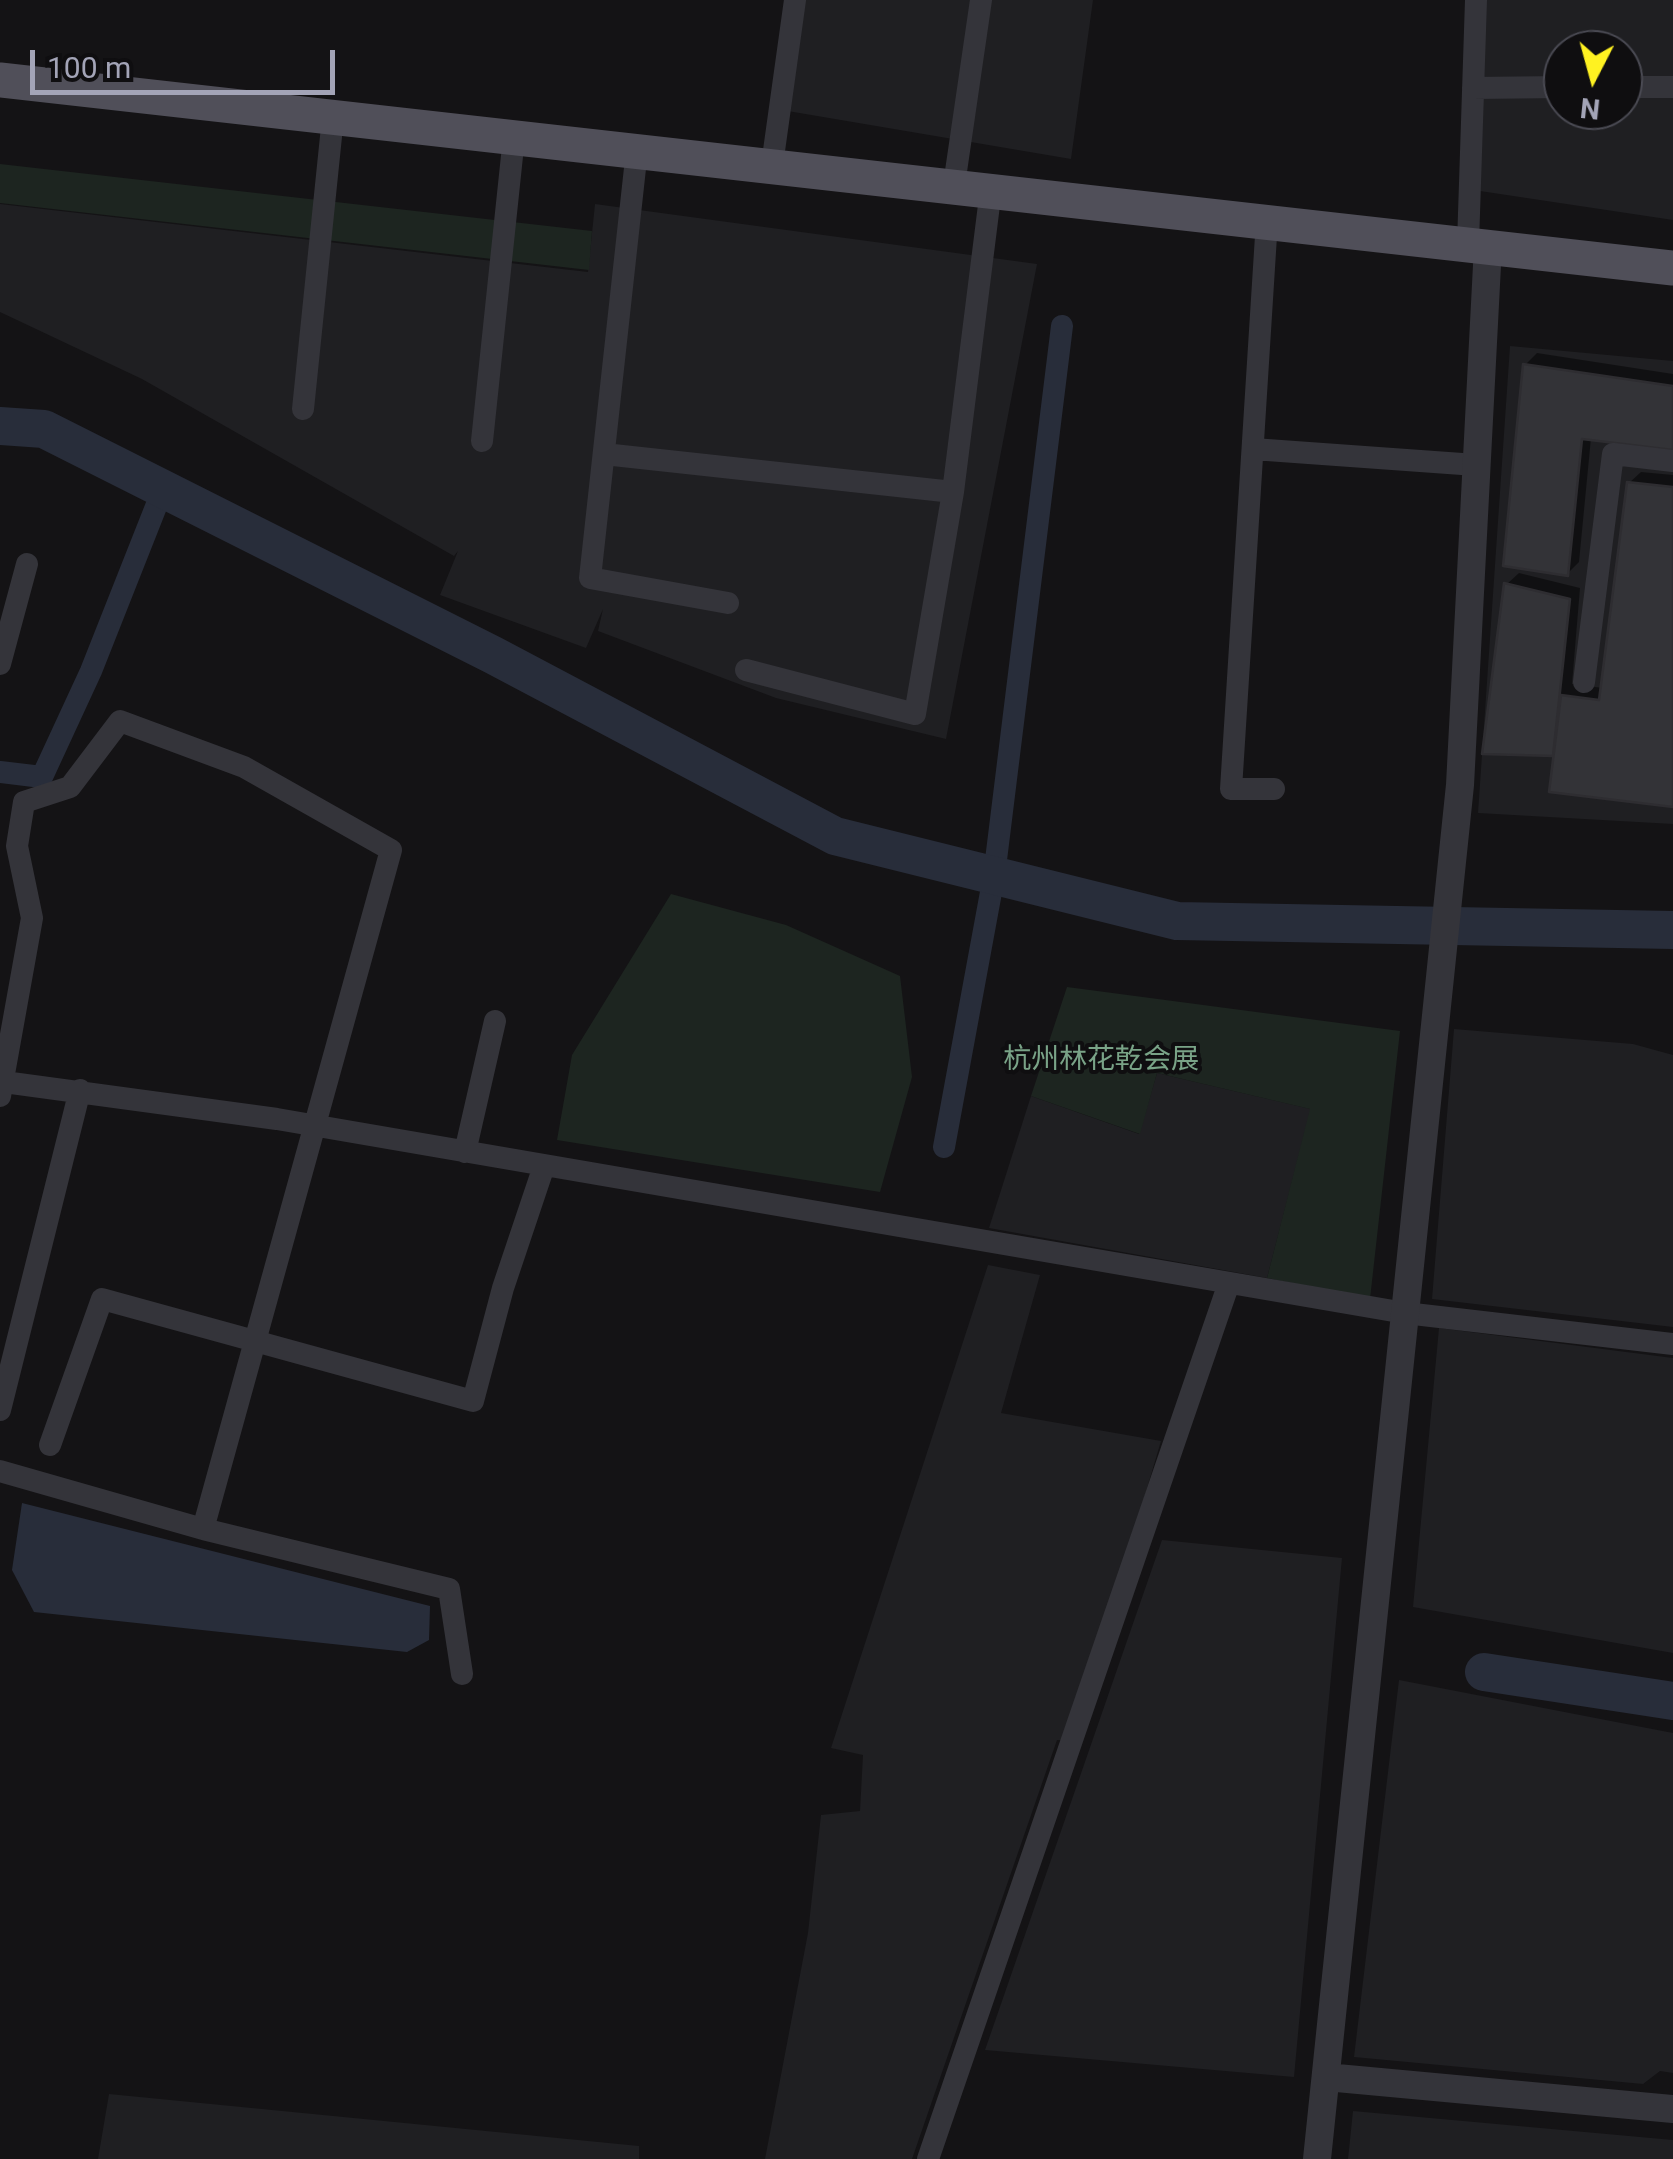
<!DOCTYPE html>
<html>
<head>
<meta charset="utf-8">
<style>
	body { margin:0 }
	#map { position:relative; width:1673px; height:2159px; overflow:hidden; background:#141315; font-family:Roboto,sans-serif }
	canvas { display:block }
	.north { position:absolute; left:1543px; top:30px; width:100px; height:100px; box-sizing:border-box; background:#0f0e10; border:2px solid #4a4a53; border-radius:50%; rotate:186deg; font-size:28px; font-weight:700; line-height:40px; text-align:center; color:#a3a4b7 }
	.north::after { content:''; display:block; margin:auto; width:35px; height:45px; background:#fff221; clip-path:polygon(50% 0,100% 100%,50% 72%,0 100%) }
	.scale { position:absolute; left:30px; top:50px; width:305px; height:45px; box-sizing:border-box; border:5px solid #a3a4b7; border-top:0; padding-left:12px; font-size:30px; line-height:35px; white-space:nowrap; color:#a3a4b7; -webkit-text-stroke:8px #0f0e10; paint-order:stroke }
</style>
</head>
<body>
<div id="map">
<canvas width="1673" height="2159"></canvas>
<div class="north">N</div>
<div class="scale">100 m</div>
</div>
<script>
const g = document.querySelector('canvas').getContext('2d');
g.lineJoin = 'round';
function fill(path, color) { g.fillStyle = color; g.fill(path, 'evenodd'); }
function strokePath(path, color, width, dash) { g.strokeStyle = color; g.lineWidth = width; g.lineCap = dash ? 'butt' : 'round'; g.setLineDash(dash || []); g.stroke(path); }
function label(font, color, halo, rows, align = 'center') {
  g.font = font + ' Roboto,"Noto Sans SC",sans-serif'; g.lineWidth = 8; g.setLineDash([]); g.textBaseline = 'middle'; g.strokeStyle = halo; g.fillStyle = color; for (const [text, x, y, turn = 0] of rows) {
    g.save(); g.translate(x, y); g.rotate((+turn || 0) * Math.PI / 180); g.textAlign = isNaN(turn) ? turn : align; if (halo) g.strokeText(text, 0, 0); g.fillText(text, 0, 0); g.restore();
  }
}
fill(new Path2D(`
	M 787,0 L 1093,0 L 1071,159 L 770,108 Z
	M 1486,0 L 1673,0 L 1673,220 L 1480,191 ZM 1563,50 L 1623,50 L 1623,110 L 1563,110 Z
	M 0,204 L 588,272 L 595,204 L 1037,264 L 946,739 L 776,698 L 598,631 L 603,609 L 586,648 L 440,595 L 458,551 L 454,556 L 142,379 L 0,312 Z
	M 1510,346 L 1673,361 L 1673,824 L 1478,813 Z
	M 1454,1029 L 1633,1044 L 1673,1055 L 1673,1327 L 1432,1299 Z
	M 1157,1073 L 1311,1109 L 1267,1278 L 989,1228 L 1031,1096 L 1139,1134 Z
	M 988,1265 L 1040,1275 L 1001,1413 L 1161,1441 L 1072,1741 L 1057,1740 L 912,2159 L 765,2159 L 808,1933 L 821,1815 L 860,1811 L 863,1755 L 831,1748 Z
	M 1439,1328 L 1673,1358 L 1673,1653 L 1413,1607 Z
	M 1162,1540 L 1342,1558 L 1294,2077 L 985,2050 Z
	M 1399,1680 L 1673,1733 L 1673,2073 L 1660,2071 L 1643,2084 L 1354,2057 Z
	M 109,2094 L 639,2146 L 639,2159 L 98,2159 Z
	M 1353,2111 L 1673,2140 L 1673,2159 L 1348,2159 Z`), '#1f1f22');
fill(new Path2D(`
	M 0,164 L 592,231 L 589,270 L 0,203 Z
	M 671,894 L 786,925 L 900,976 L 912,1077 L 880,1192 L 557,1140 L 572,1055 Z
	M 1067,987 L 1400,1031 L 1370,1299 L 1267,1278 L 1310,1109 L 1157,1073 L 1140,1134 L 1031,1096 Z`), '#1d2520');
fill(new Path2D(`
	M 22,1503 L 430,1606 L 429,1640 L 407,1652 L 34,1612 L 12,1570 Z`), '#282d3a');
fill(new Path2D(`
	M 1537,353 L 1673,374 L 1673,447 L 1591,438 L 1579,562 L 1567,574 L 1525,365 Z
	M 1641,472 L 1673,475 L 1673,804 L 1556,754 L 1485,752 L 1507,584 L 1519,573 L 1580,588 L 1572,684 L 1603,688 L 1629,483 Z`), '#0007');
strokePath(new Path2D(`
	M 0,772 L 42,777 L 91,671 L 163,489
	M 944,1147 L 994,876 L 1062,326`), '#282d3a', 22);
strokePath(new Path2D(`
	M 0,426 L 44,429 L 493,655 L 835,836 L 1177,921 L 1673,930
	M 1484,1672 L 1673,1701`), '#282d3a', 38);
const building = new Path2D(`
	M 1523,364 L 1673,386 L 1673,450 L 1582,439 L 1568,576 L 1503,566 Z
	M 1627,482 L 1673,487 L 1673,807 L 1549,792 L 1561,695 L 1599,700 Z
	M 1504,583 L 1570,599 L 1553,756 L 1482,754 Z`);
fill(building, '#333337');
strokePath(building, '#2e2d31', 2.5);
strokePath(new Path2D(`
	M 1623,87 L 1673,87
	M 1473,88 L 1563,87
	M 637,150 L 590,578 L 728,603
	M 772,165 L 795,0
	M 954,185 L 981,0
	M 1267,220 L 1231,789 L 1274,789
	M 1468,244 L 1476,0
	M 303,409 L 333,117
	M 482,441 L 514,137
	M 1253,449 L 1476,465
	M 604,454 L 953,492 L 991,189
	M 0,664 L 27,564
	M 746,670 L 915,714 L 953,492
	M 1584,682 L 1613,454 L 1673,461
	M 4,1082 L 277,1119 L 1405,1313 L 1673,1344
	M 0,1096 L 32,918 L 17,846 L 24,802 L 70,787 L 120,721 L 244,767 L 391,850 L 203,1529 L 449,1589 L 462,1674
	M 465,1152 L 495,1021
	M 0,1410 L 80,1090
	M 50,1445 L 102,1299 L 473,1401 L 503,1288 L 544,1166
	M 0,1471 L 203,1529
	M 928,2159 L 1229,1283`), '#34343a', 22);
strokePath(new Path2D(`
	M 1326,2077 L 1673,2109
	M 1317,2159 L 1460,785 L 1488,246`), '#34343a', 28);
strokePath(new Path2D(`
	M 0,80 L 1673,268`), '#504f59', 35);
label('28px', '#79a387', '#0f0e10', [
	["杭州林花乾会展",1101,1061]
]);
</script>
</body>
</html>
